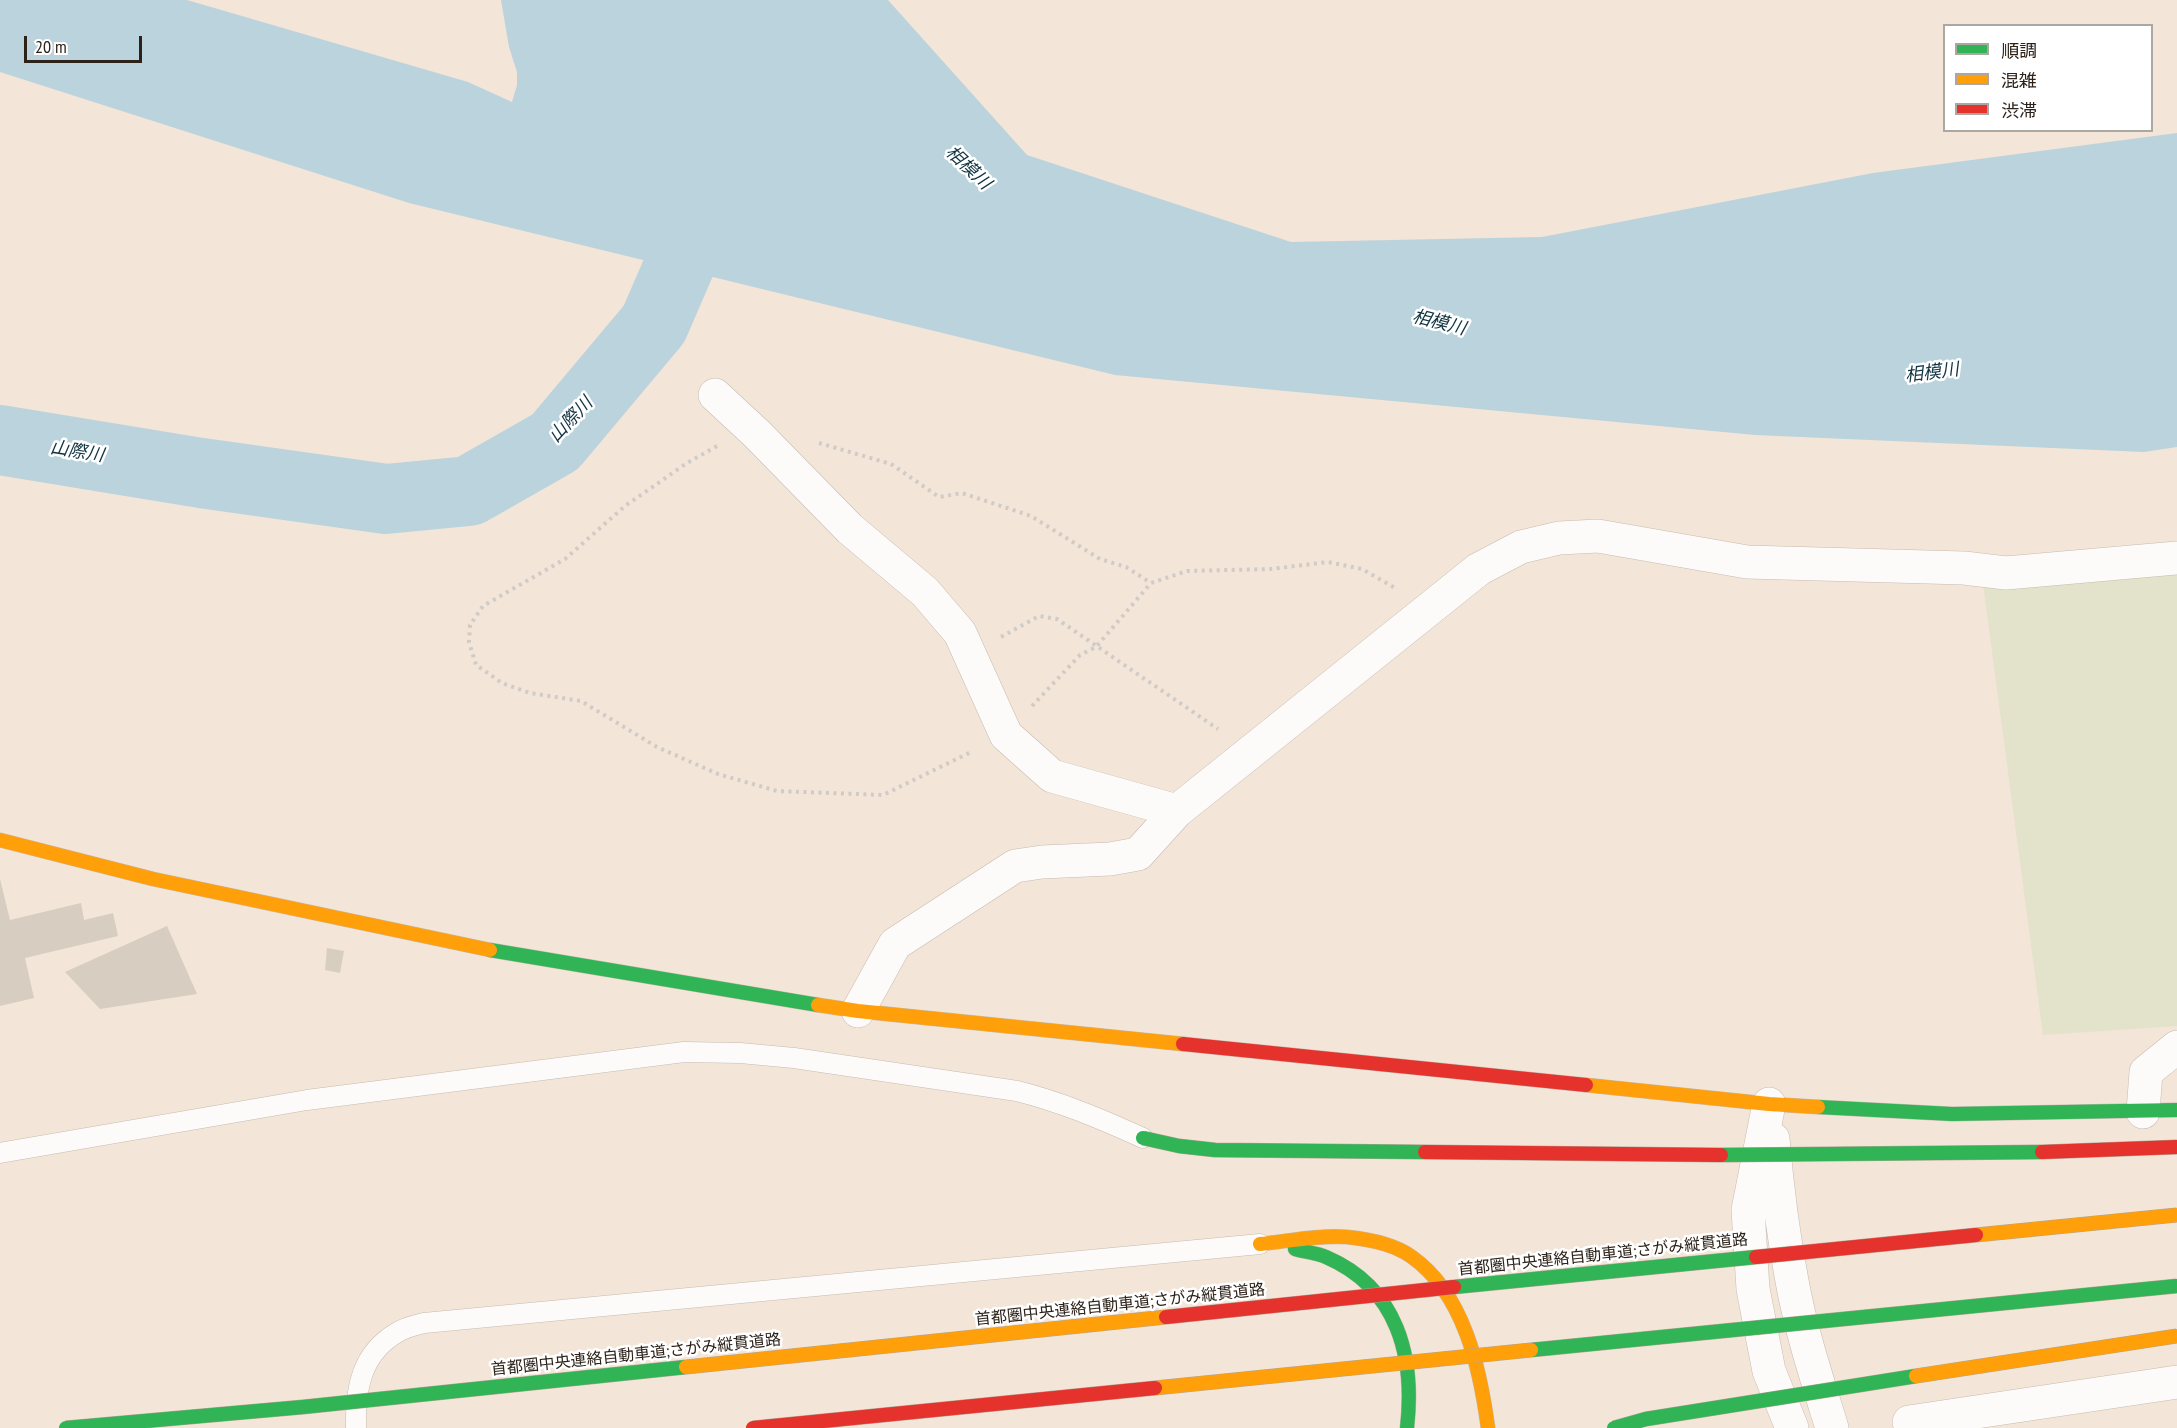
<!DOCTYPE html>
<html>
<head>
<meta charset="utf-8">
<style>
	body { margin:0 }
	#map { position:relative; width:2177px; height:1428px; overflow:hidden; background:#f3e5d8; font-family:"PT Sans Narrow","Noto Sans JP",sans-serif }
	canvas { display:block }
	.legend { position:absolute; left:1943px; top:24px; width:210px; height:108px; box-sizing:border-box; background:#fff; border:2px solid #aba7a3; margin:0; padding:8px 10px; list-style:none; font-size:18px; color:#2c2219 }
	.legend li { display:flex; align-items:center; gap:12px; height:30px }
	.legend b { width:30px; border:2px solid #aba7a3 }
	.scale { position:absolute; left:24px; top:36px; width:118px; height:27px; box-sizing:border-box; border:3px solid #2c2219; border-top:0; padding-left:8px; font-size:18px; line-height:21px; white-space:nowrap; color:#2c2219; -webkit-text-stroke:4px #fff; paint-order:stroke }
</style>
</head>
<body>
<div id="map">
<canvas width="2177" height="1428"></canvas>
<ul class="legend">
<li><b style="height:8px;background:#30b455"></b>順調</li>
<li><b style="height:8px;background:#ff9f0a"></b>混雑</li>
<li><b style="height:8px;background:#e5322d"></b>渋滞</li>
</ul>
<div class="scale">20 m</div>
</div>
<script>
const g = document.querySelector('canvas').getContext('2d');
g.lineJoin = 'round';
function fill(path, color) { g.fillStyle = color; g.fill(path, 'evenodd'); }
function strokePath(path, color, width, dash) { g.strokeStyle = color; g.lineWidth = width; g.lineCap = dash ? 'butt' : 'round'; g.setLineDash(dash || []); g.stroke(path); }
function label(font, color, halo, rows, align = 'center') {
  g.font = font + ' "PT Sans Narrow","Noto Sans JP",sans-serif'; g.lineWidth = 5; g.setLineDash([]); g.textBaseline = 'middle'; g.strokeStyle = halo; g.fillStyle = color; for (const [text, x, y, turn = 0] of rows) {
    g.save(); g.translate(x, y); g.rotate((+turn || 0) * Math.PI / 180); g.textAlign = isNaN(turn) ? turn : align; if (halo) g.strokeText(text, 0, 0); g.fillText(text, 0, 0); g.restore();
  }
}
fill(new Path2D(`
	M 2177,568 L 2177,1026 L 2043,1035 L 1983,584 Z`), '#e3e2cb');
fill(new Path2D(`
	M 0,0 L 187,0 L 468,82 L 512,102 L 517,85 L 517,72 L 509,47 L 501,0 L 888,0 L 1027,155 L 1291,242 L 1542,237 L 1873,173 L 2177,133 L 2177,447 L 2144,452 L 1755,435 L 1115,375 L 409,203 L 0,72 Z`), '#bbd3dc');
strokePath(new Path2D(`
	M 0,440 L 201,473 L 386,499 L 469,491 L 555,442 L 654,324 L 699,220 L 744,220`), '#bbd3dc', 70);
fill(new Path2D(`
	M 0,879 L 10,920 L 81,903 L 84,920 L 113,913 L 118,936 L 25,958 L 34,998 L 0,1006 Z
	M 167,926 L 197,994 L 100,1009 L 65,972 Z
	M 327,948 L 344,951 L 340,973 L 325,970 Z`), '#d7cdc1');
const lane = new Path2D(`
	M 0,1153 L 307,1100 L 684,1052 L 740,1053 L 794,1058 L 1017,1091 C 1061,1102 1101,1119 1143,1138
	M 356,1428 C 355,1389 361,1353 398,1332 C 406,1327 416,1325 424,1323 L 1260,1244`);
const street = new Path2D(`
	M 715,395 L 757,434 L 850,529 L 925,592 L 960,633 L 1006,735 L 1052,776 L 1177,811
	M 858,1011 L 895,944 L 1015,866 L 1042,862 L 1110,859 L 1138,854 L 1177,811 L 1479,569 L 1521,547 L 1559,538 L 1598,536 L 1747,562 L 1964,568 L 2006,573 L 2177,558
	M 1769,1104 L 1748,1210 L 1753,1289 L 1769,1371 L 1792,1428
	M 2143,1112 L 2146,1072 L 2177,1047
	M 1773,1139 C 1777,1186 1783,1234 1792,1281 C 1801,1331 1817,1379 1832,1428
	M 1909,1422 L 2177,1382`);
const fast = new Path2D(`
	M 490,950 L 818,1005
	M 1818,1107 L 1952,1114 L 2177,1110
	M 1295,1249 C 1305,1252 1317,1253 1326,1257 C 1398,1288 1415,1357 1407,1428`);
const slow = new Path2D(`
	M 0,840 L 153,879 L 490,950
	M 818,1005 L 858,1011 L 1183,1044
	M 1586,1085 L 1769,1104 L 1818,1107
	M 1260,1244 C 1289,1241 1318,1235 1347,1237 C 1368,1239 1394,1244 1412,1257 C 1464,1294 1480,1368 1488,1428`);
const jam = new Path2D(`
	M 1183,1044 L 1586,1085`);
strokePath(lane, '#c6bbb0', 21);
strokePath(street, '#c6bbb0', 34);
strokePath(fast, '#c6bbb0', 15);
strokePath(slow, '#c6bbb0', 15);
strokePath(jam, '#c6bbb0', 15);
strokePath(new Path2D(`
	M 819,443 L 891,464 L 939,497 L 962,493 L 1031,516 L 1100,559 L 1126,567 L 1151,583
	M 717,446 L 687,463 L 625,506 L 565,559 L 483,606 L 470,625 L 469,642 L 476,665 L 502,683 L 530,693 L 581,701 L 657,747 L 718,774 L 777,791 L 883,795 L 973,751
	M 1001,637 L 1039,616 L 1057,619 L 1218,729
	M 1032,706 L 1080,655 L 1096,647 L 1151,583 L 1187,571 L 1271,569 L 1328,562 L 1362,569 L 1395,588`), '#d1cbc7', 4, [3, 4.5]);
strokePath(lane, '#fdfbf9', 20);
strokePath(street, '#fdfbf9', 33);
strokePath(fast, '#30b455', 14);
strokePath(slow, '#ff9f0a', 14);
strokePath(jam, '#e5322d', 14);
const fastBridge = new Path2D(`
	M 1143,1138 L 1179,1146 L 1215,1150 L 1425,1152
	M 1721,1155 L 2042,1152
	M 1454,1287 L 1756,1257
	M 1531,1350 L 2177,1286
	M 66,1428 L 303,1407 L 686,1367
	M 1614,1428 L 1646,1419 L 1916,1376`);
const slowBridge = new Path2D(`
	M 1976,1235 L 2177,1215
	M 686,1367 L 1166,1317
	M 1916,1376 L 2177,1336
	M 1155,1388 L 1531,1350`);
const jamBridge = new Path2D(`
	M 1425,1152 L 1721,1155
	M 2042,1152 L 2177,1147
	M 1756,1257 L 1976,1235
	M 1166,1317 L 1454,1287
	M 753,1428 L 1155,1388`);
strokePath(fastBridge, '#b3a594', 15, []);
strokePath(slowBridge, '#b3a594', 15, []);
strokePath(jamBridge, '#b3a594', 15, []);
strokePath(fastBridge, '#30b455', 14);
strokePath(slowBridge, '#ff9f0a', 14);
strokePath(jamBridge, '#e5322d', 14);
label('16px', '#2c2219', '#fff', [
	["首都圏中央連絡自動車道;さがみ縦貫道路",1603,1255,-6],
	["首都圏中央連絡自動車道;さがみ縦貫道路",1120,1305,-6],
	["首都圏中央連絡自動車道;さがみ縦貫道路",636,1355,-6]
]);
label('italic 18px', '#113442', '#fff', [
	["相模川",968,168,43],
	["相模川",1439,323,14],
	["相模川",1932,373,-7],
	["山際川",571,420,-47],
	["山際川",77,452,9]
]);
</script>
</body>
</html>
